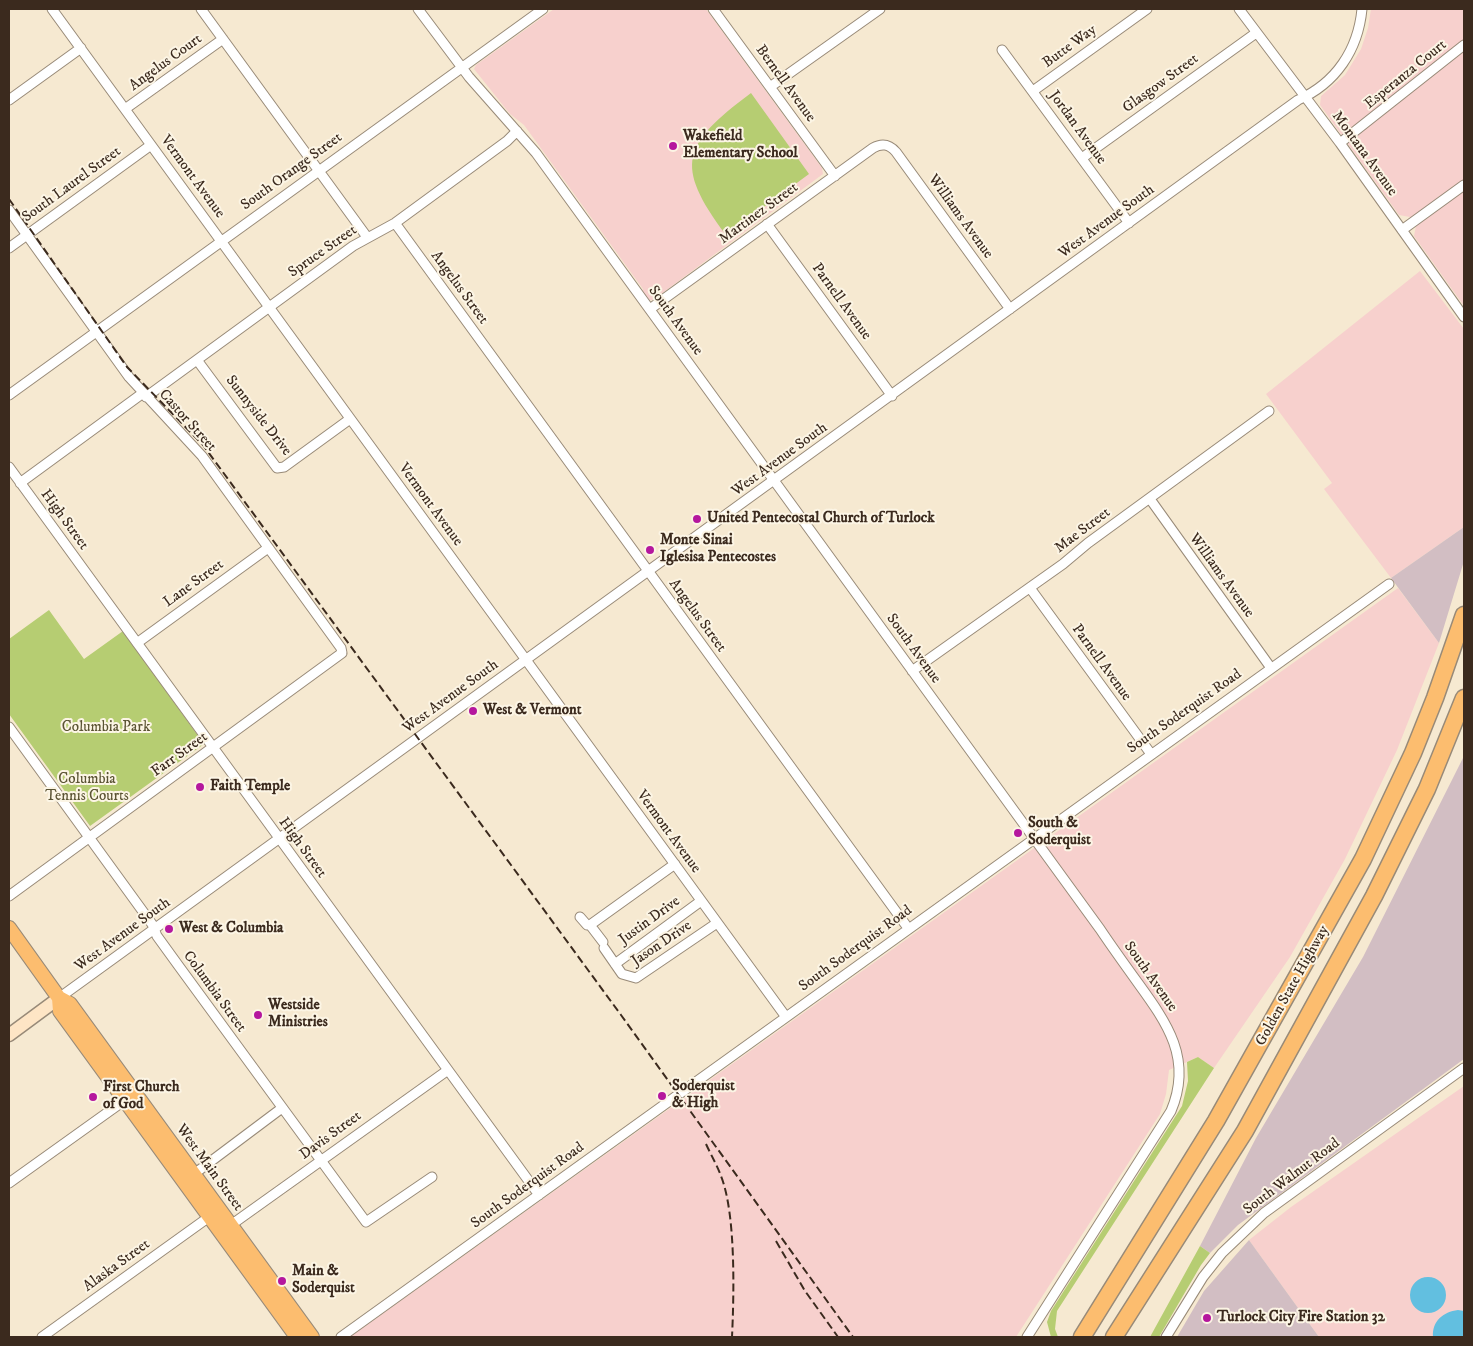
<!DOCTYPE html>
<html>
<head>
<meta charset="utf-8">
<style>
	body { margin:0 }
	#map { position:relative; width:1473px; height:1346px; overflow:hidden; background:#f6e9d1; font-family:"IM FELL DW Pica",serif }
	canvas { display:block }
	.frame { position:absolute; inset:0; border:10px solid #3b2a1e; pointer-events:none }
</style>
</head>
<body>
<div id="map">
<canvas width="1473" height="1346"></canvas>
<div class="frame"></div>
</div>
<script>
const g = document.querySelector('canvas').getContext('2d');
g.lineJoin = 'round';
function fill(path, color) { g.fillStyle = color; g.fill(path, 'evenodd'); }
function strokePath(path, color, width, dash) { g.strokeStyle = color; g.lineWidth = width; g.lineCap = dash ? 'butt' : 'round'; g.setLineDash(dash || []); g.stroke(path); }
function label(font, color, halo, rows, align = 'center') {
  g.font = font + ' "IM FELL DW Pica",serif'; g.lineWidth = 4; g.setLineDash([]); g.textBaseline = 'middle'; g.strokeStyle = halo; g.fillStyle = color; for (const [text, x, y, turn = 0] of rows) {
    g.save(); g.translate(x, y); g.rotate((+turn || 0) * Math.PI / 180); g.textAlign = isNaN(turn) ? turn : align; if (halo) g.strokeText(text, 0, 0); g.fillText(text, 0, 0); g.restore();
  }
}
fill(new Path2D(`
	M 554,9 L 706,9 L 822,168 L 823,174 L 653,300 L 649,300 L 643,293 L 643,289 L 524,125 L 510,114 L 474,69 L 476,65 Z
	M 1371,9 L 1464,9 L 1464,306 L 1414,236 L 1416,226 L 1410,217 L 1399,215 L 1320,105 L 1321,96 L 1345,75 L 1361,49 L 1368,28 Z
	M 1420,271 L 1464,329 L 1464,527 L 1391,578 L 1324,489 L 1332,483 L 1266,394 Z
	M 1398,588 L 1439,643 L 1397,750 L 1345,859 L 1290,957 L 1214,1068 L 1198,1057 L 1169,1070 L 1166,1094 L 1160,1114 L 1016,1337 L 350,1337 Z
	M 1464,1086 L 1464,1337 L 1319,1337 L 1249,1240 L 1291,1207 Z`), '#f7d0cd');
fill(new Path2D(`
	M 1464,527 L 1464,561 L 1439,643 L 1391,578 Z
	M 1464,756 L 1464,1059 L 1238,1225 L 1210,1253 L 1200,1246 L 1256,1138 L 1363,957 Z
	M 1249,1240 L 1319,1337 L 1177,1337 L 1204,1291 Z`), '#d2bec3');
fill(new Path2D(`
	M 751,93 L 809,174 L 726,235 C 673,164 683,144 751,93 Z
	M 49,610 L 84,659 L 123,631 L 204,744 L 90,826 L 9,714 L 9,639 Z
	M 1198,1057 L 1214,1068 L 1057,1311 L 1055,1329 L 1058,1337 L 1051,1337 L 1047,1322 L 1051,1311 L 1182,1106 L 1188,1081 L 1187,1062 Z
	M 1200,1246 L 1210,1253 L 1201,1265 L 1159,1337 L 1150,1337 Z`), '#b6cd72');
fill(new Path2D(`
	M1410 1295a18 18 0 1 1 36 0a18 18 0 1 1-36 0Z
	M 1458,1310 L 1464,1311 L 1464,1337 L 1433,1337 C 1432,1321 1443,1312 1458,1310 Z`), '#62bfe0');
const street = new Path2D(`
	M 52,9 L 786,1017
	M 201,9 L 367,237
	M 418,9 L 469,77 L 536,153 L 1100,929 C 1112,947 1125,965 1138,983 C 1167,1023 1193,1059 1171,1111 L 1027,1337
	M 713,9 L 835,176
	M 1239,9 L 1340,143 L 1464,317
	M 1002,50 L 1129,223
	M 770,87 L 880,9
	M 1033,91 L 1147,9
	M 9,100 L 81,48
	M 125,109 L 223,39
	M 1340,143 L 1464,45
	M 1082,158 L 1256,33
	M 9,210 L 129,377 L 202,456 L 341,648 L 342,653 L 9,896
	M 395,223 L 908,928
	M 767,224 L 892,396
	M 1402,230 L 1464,185
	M 9,248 L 151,145
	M 650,309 L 873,148 C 882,143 889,144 896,152 L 1010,309
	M 197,360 L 277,468 L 284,467 L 350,419
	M 9,395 L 543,9
	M 146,397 L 353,246 L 395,223 L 507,141 L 517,131
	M 9,467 L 539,1195
	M 20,483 L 143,393
	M 1150,499 L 1271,668
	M 1030,588 L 1151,754
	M 137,643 L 268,548
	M 912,671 L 1063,564 L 1088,543 L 1269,411
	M 9,727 L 152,924 L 157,936 L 178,965 L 366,1222 L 432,1177
	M 580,917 L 587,925 L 590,925 L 675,864
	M 590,925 L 603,942
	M 604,948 L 622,974 L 636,978 L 717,923
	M 615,964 L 701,901
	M 59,998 L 1298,100 C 1336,83 1358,50 1362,9
	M 190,1177 L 282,1108
	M 9,1183 L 125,1100
	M 231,1225 L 448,1070
	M 42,1337 L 209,1217
	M 341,1337 L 1389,584
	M 1166,1337 L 1203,1277 L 1222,1253 L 1264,1213 L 1464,1068`);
const secondary = new Path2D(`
	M 9,1035 L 59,998`);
const primary = new Path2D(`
	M 9,928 L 59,998 L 70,1004 L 312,1337
	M 59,998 L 60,1011 L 297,1337`);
const highway = new Path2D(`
	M 1082,1337 L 1216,1121 L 1363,859 L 1413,753 L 1435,698 L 1464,615
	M 1114,1337 L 1245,1131 L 1374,896 L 1427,789 L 1464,698`);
strokePath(street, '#988a78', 11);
strokePath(secondary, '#988a78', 15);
strokePath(primary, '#988a78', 16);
strokePath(highway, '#988a78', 19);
strokePath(street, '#fff', 9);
strokePath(secondary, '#fee5c5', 12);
strokePath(primary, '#fcbd6f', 14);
strokePath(highway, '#fcbd6f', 16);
strokePath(new Path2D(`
	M 9,199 L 127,367 L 203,445 L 621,1015 L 853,1337
	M 706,1144 C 711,1155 717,1165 721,1176 C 736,1214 734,1295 732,1337
	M 776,1241 L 805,1291 L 838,1337`), '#3b2a1e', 2, [8, 4]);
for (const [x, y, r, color] of [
	[673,146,5,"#b5179e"],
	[697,519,5,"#b5179e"],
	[650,550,5,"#b5179e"],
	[473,711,5,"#b5179e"],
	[200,787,5,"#b5179e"],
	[1018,833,5,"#b5179e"],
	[169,929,5,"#b5179e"],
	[258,1015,5,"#b5179e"],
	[662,1096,5,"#b5179e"],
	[93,1097,5,"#b5179e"],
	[282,1281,5,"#b5179e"],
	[1207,1318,5,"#b5179e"]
]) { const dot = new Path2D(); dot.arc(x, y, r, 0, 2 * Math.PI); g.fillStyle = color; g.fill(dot); strokePath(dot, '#fcf5e5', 2); }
label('15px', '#3b2a1e', '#fcf5e5', [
	["Butte Way",1070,47,-36],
	["Angelus Court",166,63,-36],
	["Esperanza Court",1406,75,-39],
	["Bernell Avenue",785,84,54],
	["Glasgow Street",1161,84,-36],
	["Jordan Avenue",1077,128,54],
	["Montana Avenue",1364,154,54],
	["South Orange Street",292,172,-36],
	["Vermont Avenue",192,177,54],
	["South Laurel Street",72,185,-36],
	["Martinez Street",759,214,-36],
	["Williams Avenue",960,217,54],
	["West Avenue South",1107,222,-36],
	["Spruce Street",323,252,-35],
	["Angelus Street",459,288,54],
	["Parnell Avenue",841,302,54],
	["South Avenue",675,321,54],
	["Sunnyside Drive",258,416,52],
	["Castor Street",187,421,48],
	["West Avenue South",780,460,-36],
	["Vermont Avenue",430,505,54],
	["High Street",64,520,54],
	["Mae Street",1083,531,-37],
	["Williams Avenue",1221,576,54],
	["Lane Street",194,584,-36],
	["Angelus Street",697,616,54],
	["South Avenue",913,649,54],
	["Parnell Avenue",1101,663,54],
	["West Avenue South",451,697,-36],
	["South Soderquist Road",1185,712,-35],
	["Farr Street",180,755,-36],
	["Vermont Avenue",668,832,54],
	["High Street",302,848,54],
	["Justin Drive",650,921,-36],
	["West Avenue South",123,935,-36],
	["Jason Drive",662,944,-34],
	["South Soderquist Road",856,949,-36],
	["South Avenue",1150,977,55],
	["Golden State Highway",1293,986,-61],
	["Columbia Street",214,992,54],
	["Davis Street",331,1136,-36],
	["West Main Street",209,1168,54],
	["South Walnut Road",1292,1177,-37],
	["South Soderquist Road",528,1186,-36],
	["Alaska Street",117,1266,-36]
]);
label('bold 15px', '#3b2a1e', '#fcf5e5', [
	["Wakefield",683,137],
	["Elementary School",683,154],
	["United Pentecostal Church of Turlock",707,519],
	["Monte Sinai",660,541],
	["Iglesisa Pentecostes",660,558],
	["West & Vermont",483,711],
	["Faith Temple",210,787],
	["South &",1028,824],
	["Soderquist",1028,841],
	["West & Columbia",179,929],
	["Westside",268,1006],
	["Ministries",268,1023],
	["Soderquist",672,1087],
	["& High",672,1104],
	["First Church",103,1088],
	["of God",103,1105],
	["Main &",292,1272],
	["Soderquist",292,1289],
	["Turlock City Fire Station 32",1217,1318]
], 'left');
label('15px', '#5a5333', '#fcf5e5', [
	["Columbia Park",106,728],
	["Columbia",87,780],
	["Tennis Courts",87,797]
]);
</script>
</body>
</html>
